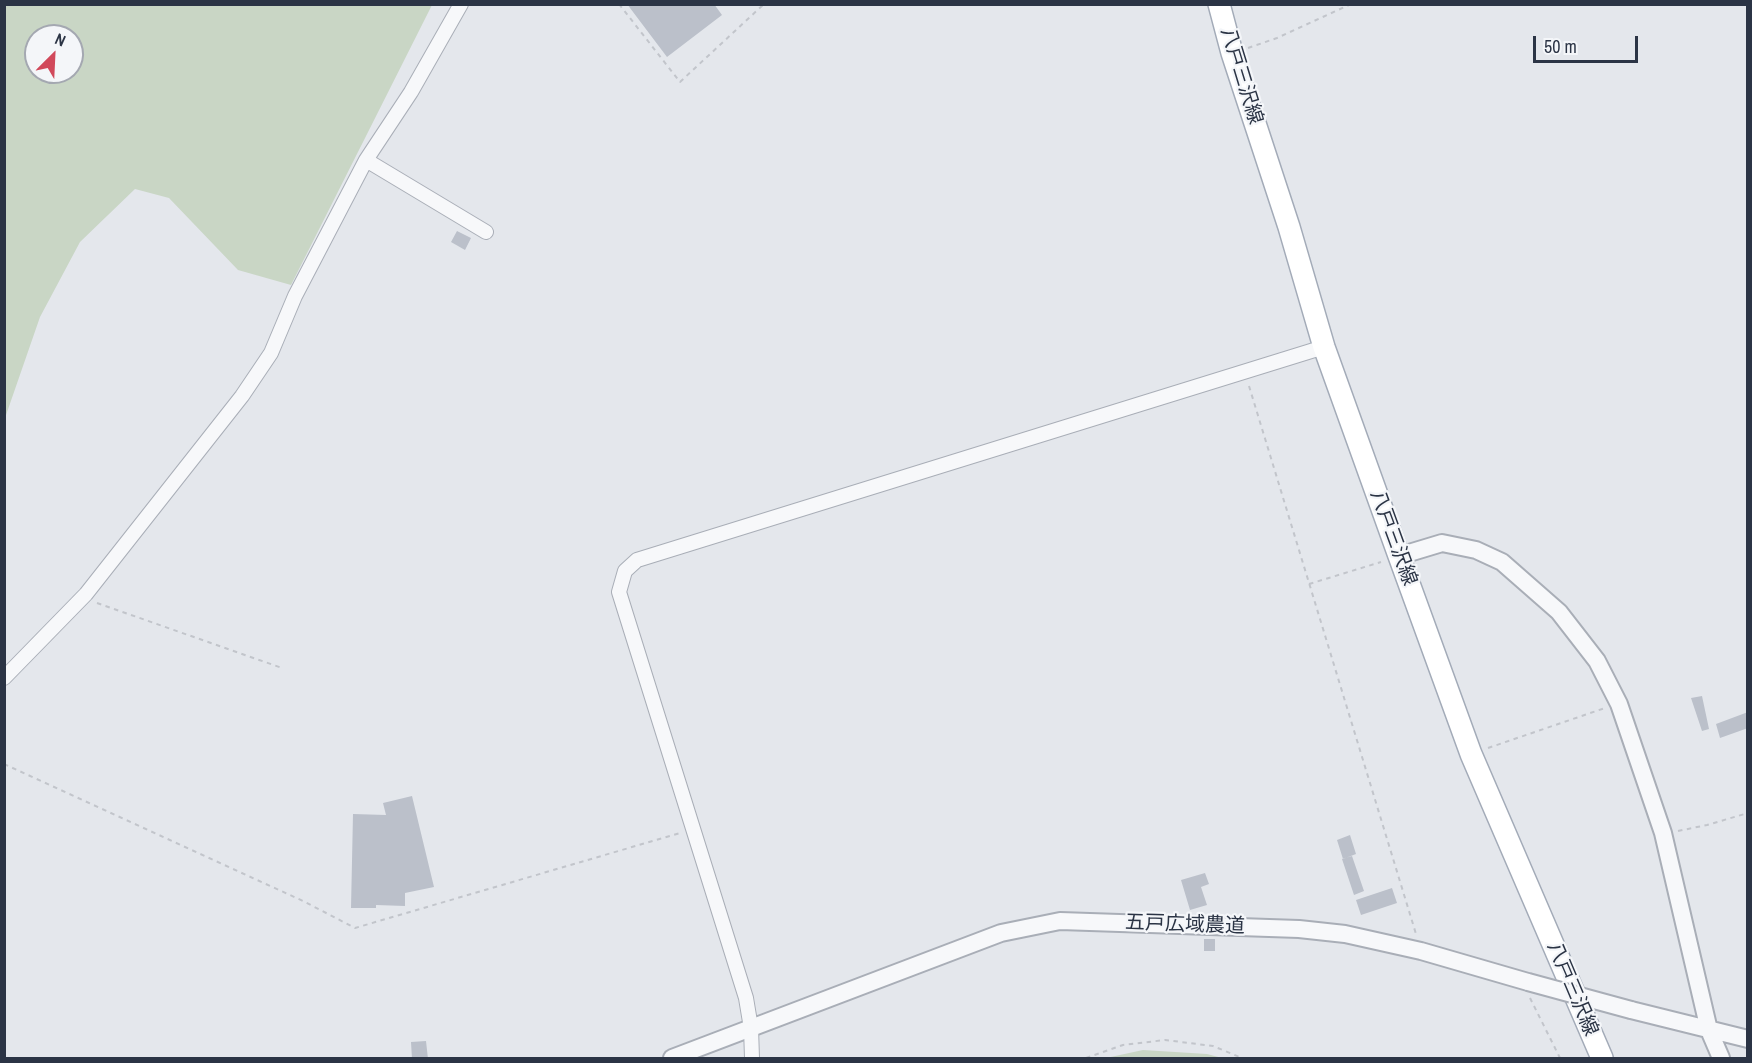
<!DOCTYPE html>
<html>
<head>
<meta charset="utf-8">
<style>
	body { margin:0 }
	#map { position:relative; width:1752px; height:1063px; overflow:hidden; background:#e4e7ec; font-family:"Archivo Narrow",sans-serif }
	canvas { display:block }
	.frame { position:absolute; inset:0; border:6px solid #2b3445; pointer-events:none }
	.north { position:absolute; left:24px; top:24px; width:60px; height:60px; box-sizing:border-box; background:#f4f6f9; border:2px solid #a4a8b1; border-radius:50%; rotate:24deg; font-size:16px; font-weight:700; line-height:24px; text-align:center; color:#2b3445 }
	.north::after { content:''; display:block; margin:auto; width:21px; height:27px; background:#d1495b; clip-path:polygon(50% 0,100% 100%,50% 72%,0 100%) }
	.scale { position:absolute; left:1533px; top:36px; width:105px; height:27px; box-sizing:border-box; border:3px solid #2b3445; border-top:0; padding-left:8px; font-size:18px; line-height:21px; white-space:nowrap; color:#2b3445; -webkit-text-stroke:4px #f4f6f9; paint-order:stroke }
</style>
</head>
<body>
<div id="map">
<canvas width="1752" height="1063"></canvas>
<div class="frame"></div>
<div class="north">N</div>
<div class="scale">50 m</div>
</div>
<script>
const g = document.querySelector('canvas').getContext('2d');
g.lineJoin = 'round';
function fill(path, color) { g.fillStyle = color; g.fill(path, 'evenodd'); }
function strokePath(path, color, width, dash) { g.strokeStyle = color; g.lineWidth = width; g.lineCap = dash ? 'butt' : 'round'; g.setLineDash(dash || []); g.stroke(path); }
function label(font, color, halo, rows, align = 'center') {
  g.font = font + ' "Archivo Narrow","Noto Sans JP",sans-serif'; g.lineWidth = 4.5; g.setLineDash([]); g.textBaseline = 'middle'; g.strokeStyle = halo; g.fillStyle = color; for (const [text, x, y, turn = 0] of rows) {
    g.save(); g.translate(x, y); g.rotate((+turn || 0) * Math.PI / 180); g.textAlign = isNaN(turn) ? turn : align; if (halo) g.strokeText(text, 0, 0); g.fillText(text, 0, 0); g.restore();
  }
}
fill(new Path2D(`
	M 5,4 L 432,4 L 432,5 L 291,285 L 238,270 L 169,198 L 135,189 L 80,242 L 40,317 L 5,418 ZM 36,36 L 72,36 L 72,72 L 36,72 Z
	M 1143,1050 L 1207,1054 L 1222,1058 L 1106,1058 Z`), '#c9d6c5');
fill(new Path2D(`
	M 627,4 L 714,4 L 722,15 L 667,57 Z
	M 457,231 L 471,238 L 465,250 L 451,242 Z
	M 1702,696 L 1709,729 L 1702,731 L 1691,698 Z
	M 1748,712 L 1748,728 L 1720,738 L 1716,724 Z
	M 412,796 L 434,887 L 405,893 L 405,906 L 376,905 L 376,908 L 351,908 L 353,814 L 386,815 L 383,803 Z
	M 1350,835 L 1356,854 L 1343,859 L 1337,840 Z
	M 1352,856 L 1364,891 L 1354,895 L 1342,859 Z
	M 1205,873 L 1209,884 L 1201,887 L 1207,905 L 1190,910 L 1181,880 Z
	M 1392,888 L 1397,903 L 1361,915 L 1356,900 Z
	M 1204,939 L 1215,939 L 1215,951 L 1204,951 Z
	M 426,1041 L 428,1059 L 412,1059 L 411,1042 Z`), '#bbc0ca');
const minor = new Path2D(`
	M 366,160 L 486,232
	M 4,678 L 86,594 L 242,396 L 271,353 L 295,296 L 366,160 L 411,92 L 461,4
	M 752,1058 L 751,1028 L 746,998 L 619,592 L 625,571 L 637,560 L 1324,347`);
const tertiary = new Path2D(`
	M 1399,556 L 1442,543 L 1476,550 L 1502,562 L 1559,612 L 1597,661 L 1619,704 L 1663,833 L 1709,1030 L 1721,1058
	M 1631,1010 L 1748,1039
	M 672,1058 L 1001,933 L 1060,921 L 1299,929 L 1345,934 L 1421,951 L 1528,982`);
const primary = new Path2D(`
	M 1219,4 L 1232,53 L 1289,227 L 1324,347 L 1399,556 L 1471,754 L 1602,1058`);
strokePath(minor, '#a9aeb7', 16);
strokePath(tertiary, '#a9aeb7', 20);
strokePath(primary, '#a3abb8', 24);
strokePath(new Path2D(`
	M 619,4 L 680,82 L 764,4
	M 1248,48 L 1277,38 L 1351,4
	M 1249,386 L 1416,934
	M 1309,584 L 1381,562
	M 97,603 L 282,668
	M 1488,748 L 1605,708
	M 4,764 L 303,901 L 355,928 L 680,833
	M 1678,831 L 1707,825 L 1748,813
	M 1530,998 L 1560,1058
	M 1086,1058 L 1123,1045 L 1165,1040 L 1213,1046 L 1242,1058`), '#c2c5cb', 2, [4.5, 4.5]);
strokePath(minor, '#f7f8fa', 14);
strokePath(tertiary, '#f7f8fa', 16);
strokePath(primary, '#fff', 21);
const tertiaryBridge = new Path2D(`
	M 1528,982 L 1631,1010`);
strokePath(tertiaryBridge, '#a9aeb7', 20, []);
strokePath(tertiaryBridge, '#f7f8fa', 16);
label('20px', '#2b3445', '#f4f6f9', [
	["八戸三沢線",1241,76,73],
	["八戸三沢線",1393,538,70],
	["五戸広域農道",1185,925,2],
	["八戸三沢線",1572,989,67]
]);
</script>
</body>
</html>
